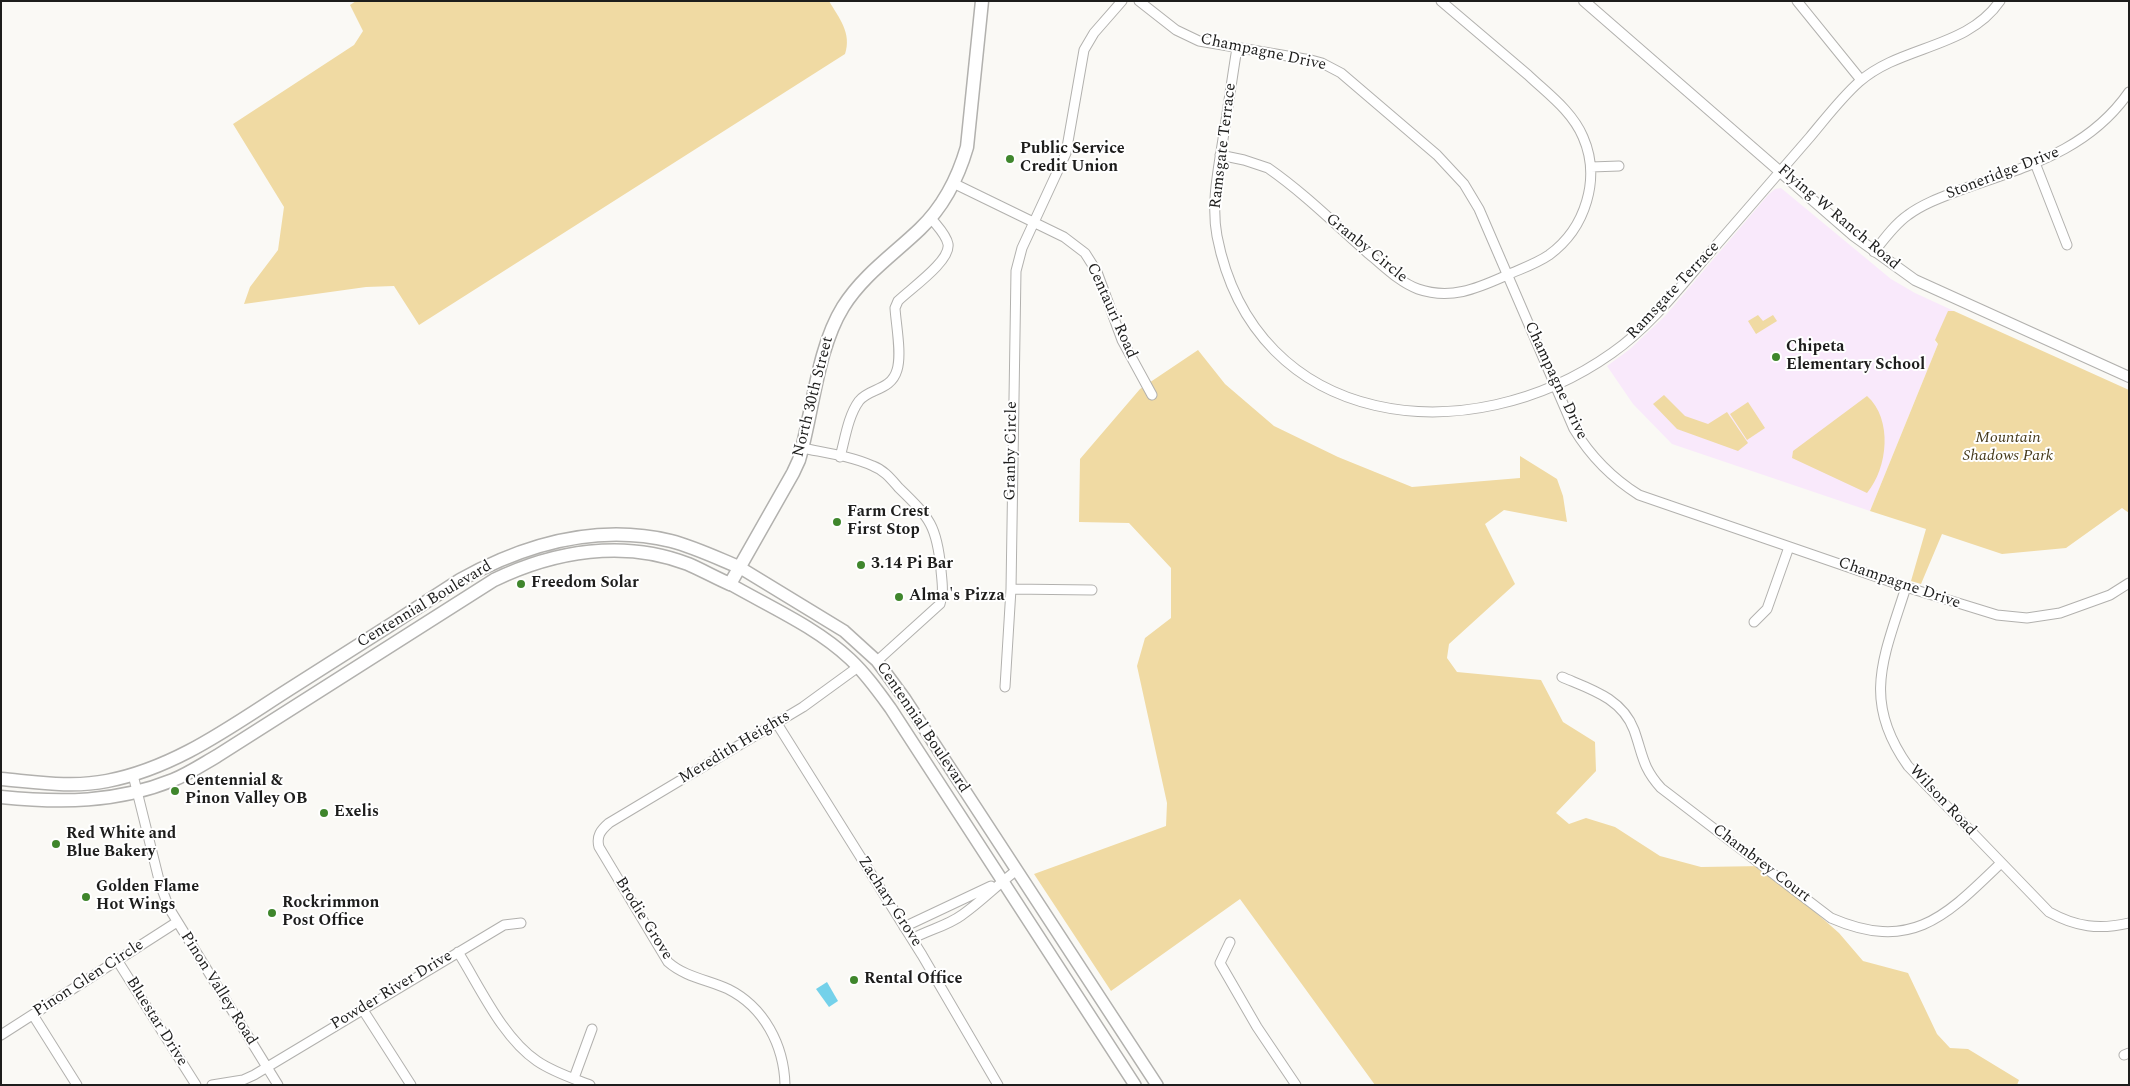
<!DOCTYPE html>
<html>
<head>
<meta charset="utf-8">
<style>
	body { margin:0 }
	#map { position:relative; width:2130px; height:1086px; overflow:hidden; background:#faf9f5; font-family:Spectral,serif }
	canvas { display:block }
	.frame { position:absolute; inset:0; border:2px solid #1d1d1c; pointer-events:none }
</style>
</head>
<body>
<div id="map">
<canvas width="2130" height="1086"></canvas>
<div class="frame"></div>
</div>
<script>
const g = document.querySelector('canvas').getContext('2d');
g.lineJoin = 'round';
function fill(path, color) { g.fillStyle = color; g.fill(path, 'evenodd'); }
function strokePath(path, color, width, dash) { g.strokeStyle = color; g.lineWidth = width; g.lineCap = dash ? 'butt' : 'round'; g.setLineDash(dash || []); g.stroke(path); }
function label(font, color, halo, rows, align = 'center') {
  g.font = font + ' Spectral,serif'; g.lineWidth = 4; g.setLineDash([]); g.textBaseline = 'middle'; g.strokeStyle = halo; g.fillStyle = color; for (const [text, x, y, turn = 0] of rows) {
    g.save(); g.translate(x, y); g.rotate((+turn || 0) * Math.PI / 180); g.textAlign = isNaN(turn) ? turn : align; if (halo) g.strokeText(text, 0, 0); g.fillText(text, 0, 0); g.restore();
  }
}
fill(new Path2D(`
	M 1781,188 L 1891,279 L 1915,293 L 1954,311 L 1948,312 L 1935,342 L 1938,344 L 1870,511 L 1672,444 L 1633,404 L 1607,366 L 1630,349 L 1665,316 L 1768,195 L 1775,189 Z`), '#f9e9fb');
fill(new Path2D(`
	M 356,1 L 829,1 C 839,18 852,33 845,54 L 419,325 L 394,286 L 366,287 L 244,304 L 250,287 L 278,250 L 284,207 L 233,124 L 354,45 L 363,31 L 350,5 Z
	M 1948,311 L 1954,311 L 2129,390 L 2129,513 L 2122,508 L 2066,548 L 2002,554 L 1942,534 L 1921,584 L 1911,581 L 1926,529 L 1870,511 L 1938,344 L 1935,340 Z
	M 1758,315 L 1763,321 L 1773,315 L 1777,321 L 1756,334 L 1748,321 Z
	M 1198,350 L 1225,384 L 1274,426 L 1338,457 L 1412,487 L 1520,478 L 1520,456 L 1557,479 L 1563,496 L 1567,522 L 1504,510 L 1485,524 L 1515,584 L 1449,644 L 1447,658 L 1457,672 L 1541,680 L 1563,722 L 1595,742 L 1596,771 L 1556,813 L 1569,824 L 1586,818 L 1615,827 L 1660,856 L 1701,867 L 1763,866 L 1839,933 L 1863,961 L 1908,973 L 1937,1034 L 1950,1048 L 1968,1049 L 2019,1080 L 2017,1085 L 1375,1085 L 1240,899 L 1111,991 L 1034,874 L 1166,826 L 1167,803 L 1137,666 L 1145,638 L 1171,618 L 1171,568 L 1129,523 L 1079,522 L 1080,459 L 1140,389 Z
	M 1664,395 L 1685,416 L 1708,424 L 1727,412 L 1748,443 L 1738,451 L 1677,429 L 1653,404 Z
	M 1867,396 C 1893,419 1888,468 1867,493 L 1792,458 L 1793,451 Z
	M 1748,402 L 1765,428 L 1747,440 L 1730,414 Z`), '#f0daa3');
fill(new Path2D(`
	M 827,982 L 838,1001 L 829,1007 L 816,989 Z`), '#74d1ea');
const minor = new Path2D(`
	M 1139,1 L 1176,30 L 1199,41 L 1311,60 L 1322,63 L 1341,73 L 1437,155 L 1464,184 L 1479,209 L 1574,429 C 1591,457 1612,478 1639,495 L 1906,587 L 1997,615 L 2027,618 L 2060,613 L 2110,595 L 2129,583
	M 1797,1 L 1861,80
	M 1237,48 C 1232,78 1228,109 1223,139 C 1218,171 1211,204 1217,236 C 1255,431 1470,454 1612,353 C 1649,327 1677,291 1706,257 C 1741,217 1775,177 1810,137 C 1826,118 1841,98 1859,82 C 1901,45 1967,49 2000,1
	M 1220,155 L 1244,160 L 1268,168 C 1304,193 1336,225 1369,254 C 1384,266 1399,282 1418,289 C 1450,300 1476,289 1505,276 C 1520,269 1536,264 1549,255 C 1586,228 1601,178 1583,137 C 1572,111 1548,94 1528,75 C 1499,50 1470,26 1441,1
	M 2035,163 L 2067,245
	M 1591,167 L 1619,166
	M 953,183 L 1064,237 L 1085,253 L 1097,272 L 1122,340 L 1152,395
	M 1874,252 C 1884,239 1895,224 1908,215 C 1924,203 1945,196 1963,189 C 2027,166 2088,151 2129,92
	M 802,448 C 826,453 851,456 873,466 C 884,470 891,479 899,488 C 930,518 937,526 941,570 C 942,582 944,592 940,604 L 877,661
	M 840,457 C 845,439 848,416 859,401 C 869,388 891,391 897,370 C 902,354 896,325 895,308 L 898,301 C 910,289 951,261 948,244 C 946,234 936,225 931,218
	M 1906,587 C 1884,657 1861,700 1908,766 L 2049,912 C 2076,927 2099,930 2129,923
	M 1011,589 L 1092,590
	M 1754,622 L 1767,609 L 1789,547
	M 1562,677 C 1590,689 1622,698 1634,730 C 1643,755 1642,767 1661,788 L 1831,918 C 1912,953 1946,916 2001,863
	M 1005,687 L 1011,589 L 1016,271 L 1022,248 L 1066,153 L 1084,50 L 1094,33 L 1122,1
	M 776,722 L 922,955 L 998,1085
	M 133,775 L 160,884 L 169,908 L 278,1085
	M 904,927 L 991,886
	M 912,939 C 928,930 947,926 962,915 C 981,902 998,884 1017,870
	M 1230,942 L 1220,963 L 1257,1027 L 1296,1085
	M 458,952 C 480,987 502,1037 537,1061 C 553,1072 572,1078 590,1085
	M 117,960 L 196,1085
	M 363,1010 L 411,1085
	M 33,1015 L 77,1085
	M 1,1035 L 177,922
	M 2124,1055 L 2129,1053
	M 574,1078 L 592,1029
	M 212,1085 L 243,1080 L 254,1075 L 504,925 L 521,923
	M 785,1085 C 784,1045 764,1007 728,989 C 708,980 685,977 668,962 L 599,847 C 596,836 601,830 609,823 L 803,707 L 858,667`);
const tertiary = new Path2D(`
	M 1584,1 L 1854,236 L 1915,280 L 2129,377`);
const secondary = new Path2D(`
	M 739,567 L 844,631 L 877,661 L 905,699 L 1157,1085
	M 730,584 C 770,607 816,627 850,659 C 866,674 878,691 891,709 L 1135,1085`);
const primary = new Path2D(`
	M 1,779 C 36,782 72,788 107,781 C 175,768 230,727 288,690 C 345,654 403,617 460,580 C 525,544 596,523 671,541 C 694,547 717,558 739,567
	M 1,797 C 61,803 116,803 173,780 C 188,774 203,764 217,756 L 494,580 C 554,551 624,539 688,564 C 702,570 716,578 730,584 L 793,473 L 799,460 C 813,412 817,349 843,307 C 863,275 894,254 920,229 C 944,206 958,178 967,147 L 982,1`);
strokePath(minor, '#b2b1ae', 11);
strokePath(tertiary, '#b2b1ae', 12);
strokePath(secondary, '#b2b1ae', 14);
strokePath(primary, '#b2b1ae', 15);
strokePath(minor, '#fff', 9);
strokePath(tertiary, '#fff', 10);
strokePath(secondary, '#fff', 11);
strokePath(primary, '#fff', 12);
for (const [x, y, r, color] of [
	[1010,159,5,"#3f862c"],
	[1776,357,5,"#3f862c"],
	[837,522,5,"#3f862c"],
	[861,565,5,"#3f862c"],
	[521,584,5,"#3f862c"],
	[899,597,5,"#3f862c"],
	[175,791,5,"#3f862c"],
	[324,813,5,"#3f862c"],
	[56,844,5,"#3f862c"],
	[86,897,5,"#3f862c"],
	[272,913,5,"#3f862c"],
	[854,980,5,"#3f862c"]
]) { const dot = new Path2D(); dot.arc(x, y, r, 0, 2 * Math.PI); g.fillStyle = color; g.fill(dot); strokePath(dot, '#fff', 2); }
label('16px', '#1d1d1c', '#fff', [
	["Champagne Drive",1263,53,12],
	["Ramsgate Terrace",1224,146,-83],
	["Stoneridge Drive",2003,174,-21],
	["Flying W Ranch Road",1838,218,40],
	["Granby Circle",1366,249,39],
	["Ramsgate Terrace",1674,291,-47],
	["Centauri Road",1111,311,66],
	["Champagne Drive",1555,381,65],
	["North 30th Street",814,397,-76],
	["Granby Circle",1012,451,-89],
	["Champagne Drive",1899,584,19],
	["Centennial Boulevard",425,605,-31],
	["Centennial Boulevard",922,728,56],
	["Meredith Heights",735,748,-31],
	["Wilson Road",1942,801,47],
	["Chambrey Court",1761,864,37],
	["Zachary Grove",889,902,57],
	["Brodie Grove",643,919,58],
	["Pinon Glen Circle",89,979,-33],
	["Pinon Valley Road",218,989,58],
	["Powder River Drive",392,991,-31],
	["Bluestar Drive",156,1022,58]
]);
label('bold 16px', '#1d1d1c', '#fff', [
	["Public Service",1020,150],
	["Credit Union",1020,168],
	["Chipeta",1786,348],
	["Elementary School",1786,366],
	["Farm Crest",847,513],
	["First Stop",847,531],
	["3.14 Pi Bar",871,565],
	["Freedom Solar",531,584],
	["Alma's Pizza",909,597],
	["Centennial &",185,782],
	["Pinon Valley OB",185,800],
	["Exelis",334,813],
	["Red White and",66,835],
	["Blue Bakery",66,853],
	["Golden Flame",96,888],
	["Hot Wings",96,906],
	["Rockrimmon",282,904],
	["Post Office",282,922],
	["Rental Office",864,980]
], 'left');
label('italic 16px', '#463a1b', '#fff', [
	["Mountain",2008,439],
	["Shadows Park",2008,457]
]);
</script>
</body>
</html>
